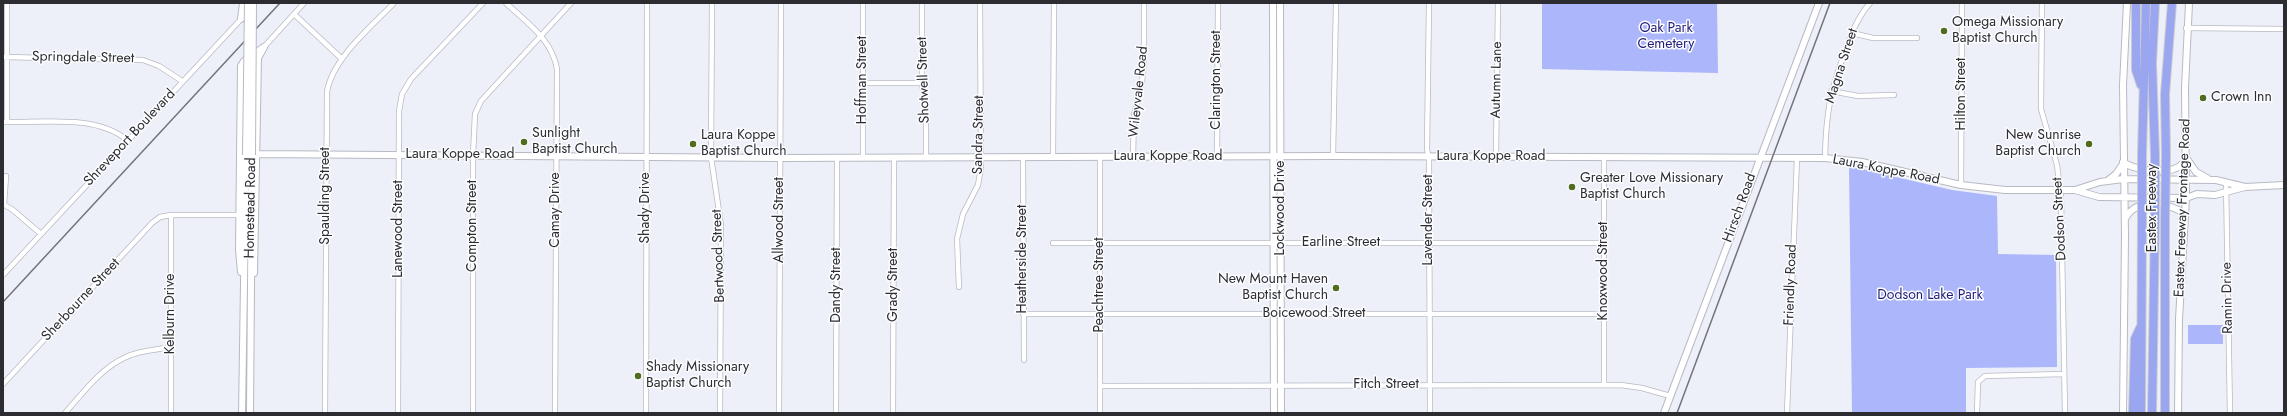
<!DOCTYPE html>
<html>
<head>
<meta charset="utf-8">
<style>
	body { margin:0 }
	#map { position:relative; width:2287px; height:416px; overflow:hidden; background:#edeff9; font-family:Jost,sans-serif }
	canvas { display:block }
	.frame { position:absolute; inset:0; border:4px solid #2d2d31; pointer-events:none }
</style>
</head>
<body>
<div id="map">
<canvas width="2287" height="416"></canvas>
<div class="frame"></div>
</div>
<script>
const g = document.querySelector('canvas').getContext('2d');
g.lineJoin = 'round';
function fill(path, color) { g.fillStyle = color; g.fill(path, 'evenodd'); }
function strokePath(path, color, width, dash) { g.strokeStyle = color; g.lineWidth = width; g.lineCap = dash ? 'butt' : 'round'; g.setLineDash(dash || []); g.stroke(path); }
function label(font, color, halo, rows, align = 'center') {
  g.font = font + ' Jost,sans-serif'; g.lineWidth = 3; g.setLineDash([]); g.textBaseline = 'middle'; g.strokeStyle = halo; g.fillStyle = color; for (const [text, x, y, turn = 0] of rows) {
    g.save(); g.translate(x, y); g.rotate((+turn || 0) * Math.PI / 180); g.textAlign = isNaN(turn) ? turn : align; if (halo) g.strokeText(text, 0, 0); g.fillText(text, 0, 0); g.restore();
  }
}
fill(new Path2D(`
	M 1542,3 L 1717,3 L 1718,73 L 1542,69 Z
	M 1849,166 L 1952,190 L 1997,196 L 1998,254 L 2056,255 L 2057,367 L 1966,368 L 1966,413 L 1852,413 Z
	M 2188,325 L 2223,325 L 2223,344 L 2188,344 Z`), '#abb6fb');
const street = new Path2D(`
	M 506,3 C 527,23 552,39 557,69 L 555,413
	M 712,3 L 711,157 L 721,225 L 720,413
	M 922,3 L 922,83 L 926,115 L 926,158
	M 1429,3 L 1427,150 L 1429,157 L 1430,413
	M 2042,3 L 2041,109 L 2057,165 L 2061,197 L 2065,413
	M 295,15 L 342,59
	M 2186,28 L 2284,29
	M 1852,33 L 1873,38 L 1917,38
	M 264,47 L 304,3
	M 3,57 L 143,60 L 159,66 L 182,81
	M 863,83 L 922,83
	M 1831,91 L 1858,96 L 1894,95
	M 3,122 C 42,123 96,114 127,140
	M 7,122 L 7,3
	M 1333,156 L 1336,3
	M 1496,156 L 1498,3
	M 863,157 L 863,3
	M 1023,157 L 1024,360
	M 1053,157 L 1054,3
	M 1100,157 L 1100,413
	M 1133,157 L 1134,115 L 1142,82 L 1144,60 L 1144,3
	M 1217,157 L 1218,3
	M 1825,158 C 1826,113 1830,91 1846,49 C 1852,32 1858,17 1870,3
	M 2226,182 L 2230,413
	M 1961,185 L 1962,3
	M 3,204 L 13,210 L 41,234
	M 4,205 L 6,176
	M 171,215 L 171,413
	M 1053,243 L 1604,243
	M 3,275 L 243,17
	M 959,287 L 957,239 L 963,214 L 978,185 L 981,168 L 980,3
	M 1023,314 L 1604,314
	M 3,384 L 152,223 L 160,217 L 171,215 L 239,215
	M 1604,385 L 1604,157
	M 1100,386 L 1621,385 L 1642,388 L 1670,396
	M 65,413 C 83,393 101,368 126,357 C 140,350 156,350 171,347
	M 325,413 L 327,92 C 332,59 371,27 394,3
	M 398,413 L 399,111 L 402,94 L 411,79 L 483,3
	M 473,413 L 473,155 L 475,114 L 481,101 L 571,3
	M 646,413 L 647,3
	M 779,413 L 781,3
	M 836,413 L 837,157
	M 893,413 L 894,157
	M 1787,413 L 1797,158
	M 1977,413 L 1978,382 L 1985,376 L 2064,374`);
const secondary = new Path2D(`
	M 1273,3 L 1274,413
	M 1280,3 L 1281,413
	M 241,19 L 243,3
	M 257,154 L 780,158 L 1333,156 L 1825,158 L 1862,162 L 1961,185 L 2005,190 L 2075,190 L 2100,182 L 2123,179 L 2216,180 L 2245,187
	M 2187,159 L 2196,172 L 2207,178
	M 2123,162 C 2134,170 2164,174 2176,168 C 2180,167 2183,163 2186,160
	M 2107,181 L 2116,174 L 2123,164
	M 2075,190 L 2099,197 L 2186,198 L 2197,194 L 2215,195 L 2245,187 L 2284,185
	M 2125,219 C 2136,197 2168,202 2185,214
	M 241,272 L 239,250 L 241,66 L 244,61 L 264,47
	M 254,273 L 258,58 L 263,49
	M 242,413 L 246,155
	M 250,413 L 252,155
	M 1664,413 L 1819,3
	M 2123,413 L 2125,236 L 2123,85 L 2127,3
	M 2178,413 L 2179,319 L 2186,198 L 2185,88 L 2189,3`);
const highway = new Path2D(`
	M 2136,3 L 2136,70 L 2141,85
	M 2142,155 L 2146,3
	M 2155,155 L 2152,63 L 2155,3
	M 2166,155 L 2165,94 L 2172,3
	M 2133,413 L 2135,339 L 2140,328
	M 2141,413 L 2142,221
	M 2152,413 L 2155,221
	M 2165,413 L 2165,220`);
strokePath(street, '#b8bac3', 6);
strokePath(secondary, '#b8bac3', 8);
strokePath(highway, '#cdcdce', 10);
strokePath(street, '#fff', 4.5);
strokePath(secondary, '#fff', 6);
strokePath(highway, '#9aa6ef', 8);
strokePath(new Path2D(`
	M 3,302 L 280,3
	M 1677,413 L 1830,3`), '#73747a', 1.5);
const secondaryBridge = new Path2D(`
	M 246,155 L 248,3
	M 252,155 L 253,3`);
const highwayBridge = new Path2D(`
	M 2142,155 L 2142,221
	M 2155,155 L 2155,221
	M 2165,220 L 2166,155`);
strokePath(secondaryBridge, '#b8bac3', 8, []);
strokePath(highwayBridge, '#cdcdce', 10, []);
strokePath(secondaryBridge, '#fff', 6);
strokePath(highwayBridge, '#9aa6ef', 8);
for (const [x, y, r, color] of [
	[1944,31,4,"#516c1e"],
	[2203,98,4,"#516c1e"],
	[524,142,4,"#516c1e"],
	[693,144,4,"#516c1e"],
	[2089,144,4,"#516c1e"],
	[1572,187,4,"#516c1e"],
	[1336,288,4,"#516c1e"],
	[638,376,4,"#516c1e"]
]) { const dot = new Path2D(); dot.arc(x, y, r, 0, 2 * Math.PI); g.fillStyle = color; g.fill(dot); strokePath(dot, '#fcfdff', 1.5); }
label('14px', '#2d2d31', '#fcfdff', [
	["Omega Missionary",1952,23],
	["Baptist Church",1952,39],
	["Crown Inn",2211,98],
	["Sunlight",532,134],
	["Baptist Church",532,150],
	["Laura Koppe",701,136],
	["Baptist Church",701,152],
	["New Sunrise",2081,136,"right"],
	["Baptist Church",2081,152,"right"],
	["Greater Love Missionary",1580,179],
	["Baptist Church",1580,195],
	["New Mount Haven",1328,280,"right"],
	["Baptist Church",1328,296,"right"],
	["Shady Missionary",646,368],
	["Baptist Church",646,384]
], 'left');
label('14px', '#231d7a', '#fcfdff', [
	["Oak Park",1666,29],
	["Cemetery",1666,45],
	["Dodson Lake Park",1930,296]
]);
label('14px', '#2d2d31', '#fcfdff', [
	["Springdale Street",83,58,1],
	["Magna Street",1842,66,-72],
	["Hoffman Street",863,80,-90],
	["Shotwell Street",924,80,-92],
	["Clarington Street",1217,80,-90],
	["Autumn Lane",1497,80,-89],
	["Wileyvale Road",1139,92,-84],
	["Hilton Street",1962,94,-90],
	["Sandra Street",979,135,-89],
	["Shreveport Boulevard",130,138,-47],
	["Laura Koppe Road",460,155],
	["Laura Koppe Road",1168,157],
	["Laura Koppe Road",1491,157],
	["Laura Koppe Road",1886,170,11],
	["Spaulding Street",326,196,-90],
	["Homestead Road",251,208,-89],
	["Shady Drive",646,208,-90],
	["Lockwood Drive",1281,208,-90],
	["Hirsch Road",1740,208,-70],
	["Eastex Freeway",2153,208,-90],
	["Eastex Freeway Frontage Road",2183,208,-88],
	["Camay Drive",556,210,-90],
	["Dodson Street",2060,219,-93],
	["Allwood Street",780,220,-90],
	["Lavender Street",1429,220,-90],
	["Compton Street",473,226,-90],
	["Lanewood Street",399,229,-90],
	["Earline Street",1341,243],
	["Bertwood Street",719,256,-92],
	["Heatherside Street",1023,259,-90],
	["Knoxwood Street",1604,271,-90],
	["Dandy Street",837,285,-90],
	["Grady Street",894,285,-90],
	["Peachtree Street",1100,285,-90],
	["Friendly Road",1791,285,-88],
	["Ramin Drive",2228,298,-91],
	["Sherbourne Street",81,300,-47],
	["Kelburn Drive",171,314,-90],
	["Boicewood Street",1314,314],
	["Fitch Street",1386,385]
]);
</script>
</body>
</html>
